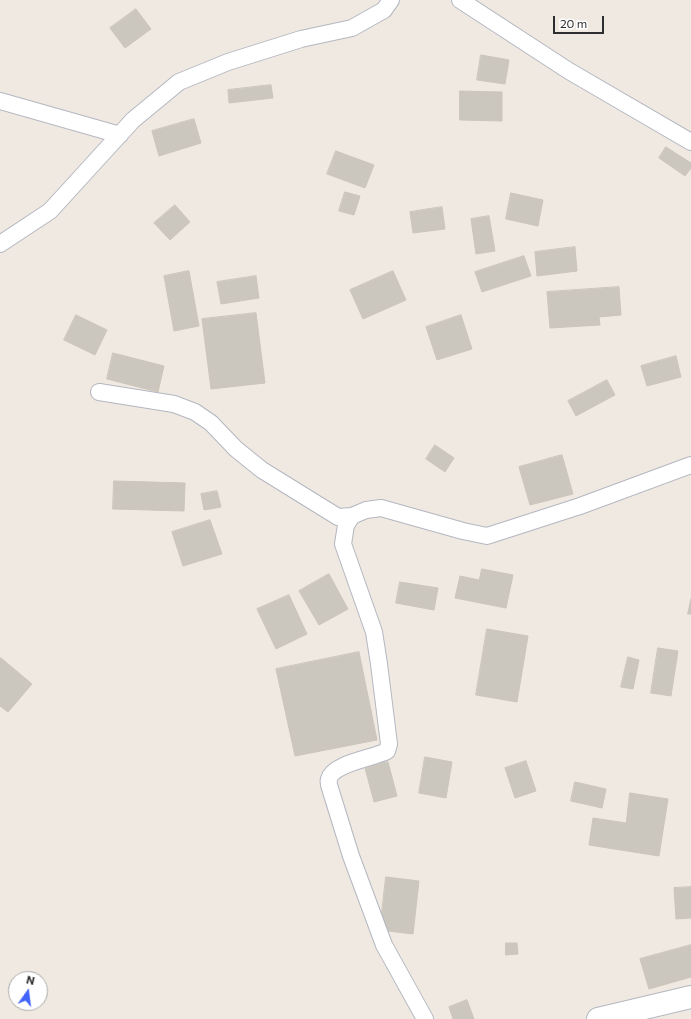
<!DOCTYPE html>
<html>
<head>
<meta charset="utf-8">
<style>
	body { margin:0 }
	#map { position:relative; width:691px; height:1019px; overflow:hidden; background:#efe9e1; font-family:Commissioner,sans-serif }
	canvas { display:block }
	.north { position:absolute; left:8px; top:971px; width:40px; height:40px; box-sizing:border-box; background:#fff; border:1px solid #ababab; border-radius:50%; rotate:14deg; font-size:11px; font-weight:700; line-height:16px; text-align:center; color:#2e2e2e }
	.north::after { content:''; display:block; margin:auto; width:14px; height:18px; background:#4264fb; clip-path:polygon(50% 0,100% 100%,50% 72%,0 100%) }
	.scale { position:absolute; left:553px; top:16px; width:51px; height:18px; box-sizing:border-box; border:2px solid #2e2e2e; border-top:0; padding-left:5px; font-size:12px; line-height:14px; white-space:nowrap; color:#2e2e2e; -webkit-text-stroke:3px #fff; paint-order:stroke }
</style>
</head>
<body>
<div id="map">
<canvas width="691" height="1019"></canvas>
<div class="north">N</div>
<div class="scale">20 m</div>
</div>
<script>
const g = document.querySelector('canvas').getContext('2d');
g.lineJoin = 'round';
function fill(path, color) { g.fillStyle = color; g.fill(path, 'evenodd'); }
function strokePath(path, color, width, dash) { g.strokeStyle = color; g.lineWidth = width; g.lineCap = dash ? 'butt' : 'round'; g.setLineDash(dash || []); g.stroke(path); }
const building = new Path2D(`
	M 136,9 L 151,29 L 125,48 L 110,28 Z
	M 481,55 L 509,60 L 505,84 L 477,80 Z
	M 271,85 L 273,98 L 229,103 L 228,90 Z
	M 460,91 L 502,92 L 502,121 L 460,120 Z
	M 194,119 L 201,143 L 159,156 L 152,131 Z
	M 666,147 L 691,163 L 691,168 L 685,176 L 659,158 Z
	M 336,151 L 374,165 L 365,188 L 327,174 Z
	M 345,192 L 360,196 L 354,215 L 339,211 Z
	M 511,193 L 543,200 L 538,226 L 506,219 Z
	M 175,205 L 190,222 L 170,240 L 154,223 Z
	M 442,207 L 445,229 L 413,233 L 410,212 Z
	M 489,216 L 495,251 L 476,254 L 471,219 Z
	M 575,247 L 577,271 L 537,276 L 535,252 Z
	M 524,256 L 531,276 L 482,292 L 475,272 Z
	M 189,271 L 199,326 L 174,331 L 164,276 Z
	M 393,271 L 406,300 L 363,319 L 350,290 Z
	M 256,276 L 259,298 L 221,304 L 217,282 Z
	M 619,287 L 621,315 L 599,317 L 600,325 L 550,328 L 547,292 Z
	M 256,313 L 265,383 L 211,389 L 202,319 Z
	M 76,315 L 107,330 L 95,355 L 64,340 Z
	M 461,315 L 472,349 L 437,360 L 426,327 Z
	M 113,353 L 164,366 L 158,392 L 107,379 Z
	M 676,356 L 681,377 L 647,386 L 641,366 Z
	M 607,380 L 615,395 L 576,416 L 568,401 Z
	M 435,445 L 454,458 L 445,472 L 426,459 Z
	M 562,455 L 573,494 L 530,505 L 519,467 Z
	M 114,481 L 185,483 L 184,511 L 113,509 Z
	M 217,491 L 221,507 L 204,510 L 201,494 Z
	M 210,520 L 222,554 L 183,566 L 172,532 Z
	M 482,569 L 513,575 L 506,608 L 455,598 L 460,576 L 479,580 Z
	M 329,574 L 348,609 L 319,625 L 299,591 Z
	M 400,582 L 438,588 L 434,610 L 396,603 Z
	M 289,595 L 307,634 L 276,649 L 257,609 Z
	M 691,599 L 691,614 L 688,614 Z
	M 487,629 L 528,636 L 517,702 L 476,695 Z
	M 658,648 L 678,651 L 671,696 L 651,693 Z
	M 359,652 L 377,740 L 295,756 L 276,669 Z
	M 628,657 L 639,660 L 633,689 L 621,687 Z
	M 1,658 L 32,684 L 8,712 L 0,706 L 0,659 Z
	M 425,757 L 452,762 L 446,798 L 419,793 Z
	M 526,761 L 536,791 L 515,798 L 505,768 Z
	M 388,762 L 397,796 L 374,802 L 365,768 Z
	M 575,782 L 606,789 L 602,808 L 571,801 Z
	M 630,793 L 668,799 L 659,856 L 589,845 L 593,818 L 626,823 Z
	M 386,877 L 419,881 L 413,934 L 380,930 Z
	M 691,887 L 691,918 L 676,919 L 674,888 Z
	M 506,943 L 517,943 L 518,954 L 506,955 Z
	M 691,945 L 691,977 L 649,989 L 640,959 Z
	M 467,1000 L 474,1019 L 453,1019 L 449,1007 Z`);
fill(building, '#cbc7bf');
strokePath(building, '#cbc5ba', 1);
const minor = new Path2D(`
	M 460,0 L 569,71 L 691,142
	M 0,101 L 120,135
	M 0,244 L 50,211 L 133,120 L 179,82 L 228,62 L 301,39 L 352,28 L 384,10 L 391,0
	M 99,392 L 174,404 L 195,412 L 211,423 L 236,449 L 262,470 L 338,517 L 352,516
	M 425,1019 L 384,945 L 351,856 L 329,785 C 329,783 328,781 329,779 C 333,763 374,758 387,751 L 389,744 L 379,664 L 374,632 L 343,544 L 346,525 L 352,516 L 366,510 L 381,508 L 463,531 L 487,536 L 580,506 L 691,465`);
const secondary = new Path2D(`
	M 598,1019 L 691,997`);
strokePath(minor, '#b4b7c1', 18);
strokePath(secondary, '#b4b7c1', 24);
strokePath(minor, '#fff', 16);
strokePath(secondary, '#fff', 22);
</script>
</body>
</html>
